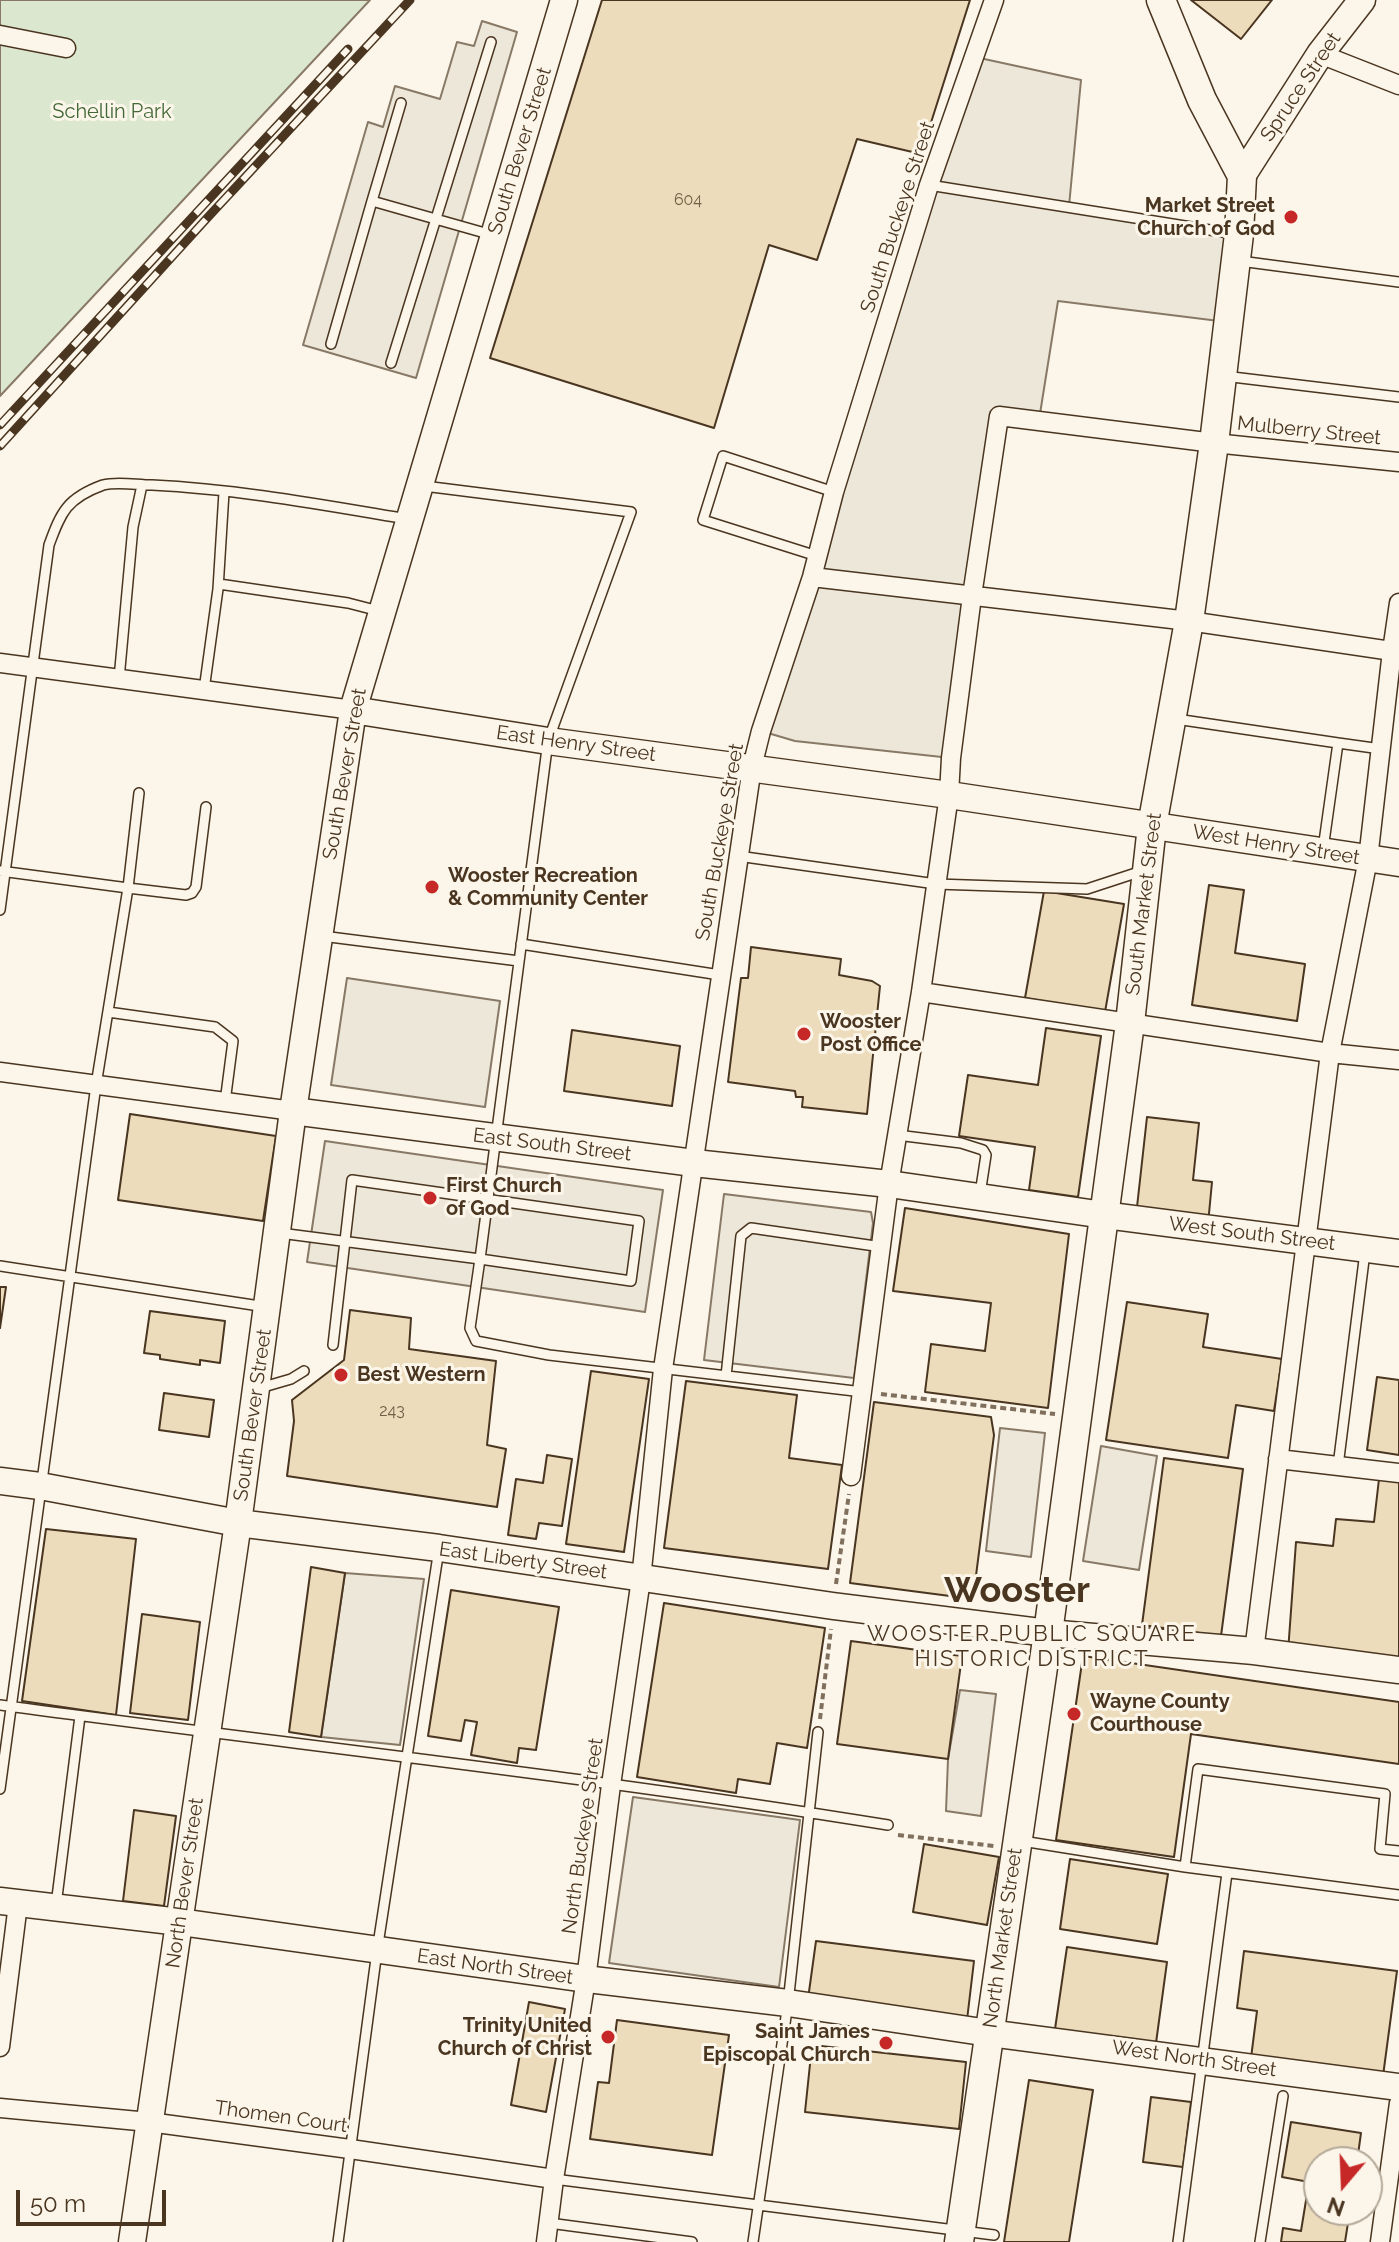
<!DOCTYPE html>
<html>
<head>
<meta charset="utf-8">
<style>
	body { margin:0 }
	#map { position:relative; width:1399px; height:2242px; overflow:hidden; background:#fbf6e9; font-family:Raleway,sans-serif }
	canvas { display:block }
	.north { position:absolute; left:1303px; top:2146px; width:80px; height:80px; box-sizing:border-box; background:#fbf6e9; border:2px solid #b4a999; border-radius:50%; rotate:199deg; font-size:22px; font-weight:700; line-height:32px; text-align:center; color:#4a3520 }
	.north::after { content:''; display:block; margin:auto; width:28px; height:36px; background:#c62828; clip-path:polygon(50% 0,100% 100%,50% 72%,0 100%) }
	.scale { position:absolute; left:16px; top:2190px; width:150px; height:36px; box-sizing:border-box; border:4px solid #4a3520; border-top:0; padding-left:10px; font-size:24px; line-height:28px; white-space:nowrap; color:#4a3520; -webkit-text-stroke:6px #fbf6e9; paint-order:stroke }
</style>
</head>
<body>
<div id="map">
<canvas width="1399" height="2242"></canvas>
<div class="north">N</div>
<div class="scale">50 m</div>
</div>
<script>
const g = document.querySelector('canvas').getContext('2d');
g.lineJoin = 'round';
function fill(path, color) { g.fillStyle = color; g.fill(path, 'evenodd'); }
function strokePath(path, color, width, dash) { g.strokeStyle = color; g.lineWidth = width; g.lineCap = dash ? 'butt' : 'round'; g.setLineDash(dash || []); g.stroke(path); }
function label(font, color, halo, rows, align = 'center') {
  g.font = font + ' Raleway,sans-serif'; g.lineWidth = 6; g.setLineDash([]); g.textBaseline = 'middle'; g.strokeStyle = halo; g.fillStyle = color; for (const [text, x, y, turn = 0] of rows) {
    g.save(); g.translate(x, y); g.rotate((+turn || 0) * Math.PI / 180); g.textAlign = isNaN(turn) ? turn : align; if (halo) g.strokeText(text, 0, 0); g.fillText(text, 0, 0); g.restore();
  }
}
const green = new Path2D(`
	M 0,0 L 370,0 L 0,396 Z`);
fill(green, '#dce7d0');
strokePath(green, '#887966', 2);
const parking = new Path2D(`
	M 482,21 L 517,32 L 416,378 L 303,345 L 368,122 L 383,127 L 395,86 L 440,99 L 457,42 L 474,46 Z
	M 975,57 L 1081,80 L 1069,206 L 1239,234 L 1227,322 L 1058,301 L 1039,420 L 1000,416 L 951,758 L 795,741 L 761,731 Z
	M 347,978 L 500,1001 L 485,1107 L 331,1085 Z
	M 325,1141 L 663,1190 L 645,1312 L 307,1262 Z
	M 724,1194 L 871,1212 L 873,1223 L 854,1378 L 704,1360 Z
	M 1000,1428 L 1045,1433 L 1031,1557 L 986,1551 Z
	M 1101,1446 L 1157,1456 L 1139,1570 L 1083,1561 Z
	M 345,1573 L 424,1579 L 400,1745 L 321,1737 Z
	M 960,1690 L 996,1694 L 981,1816 L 946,1811 L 948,1759 Z
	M 633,1797 L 800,1820 L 779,1987 L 609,1963 Z`);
fill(parking, '#ede7d9');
strokePath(parking, '#887966', 2);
const building = new Path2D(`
	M 602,0 L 970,0 L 921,154 L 857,139 L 817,260 L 769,245 L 714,428 L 490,358 Z
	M 1191,0 L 1272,0 L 1241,39 Z
	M 1209,885 L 1244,890 L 1235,953 L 1305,964 L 1297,1021 L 1192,1005 Z
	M 1044,891 L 1124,904 L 1105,1012 L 1025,998 Z
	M 751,947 L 841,959 L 839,975 L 872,981 L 880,986 L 867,1114 L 802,1107 L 803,1097 L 796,1097 L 795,1091 L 728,1082 L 741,978 L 748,978 Z
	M 1046,1028 L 1101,1036 L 1078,1197 L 1029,1190 L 1035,1147 L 959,1136 L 968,1075 L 1038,1085 Z
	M 572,1030 L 680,1046 L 672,1106 L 564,1091 Z
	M 130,1114 L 276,1136 L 263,1221 L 118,1200 Z
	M 1147,1117 L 1199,1123 L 1193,1180 L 1212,1182 L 1208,1224 L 1136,1216 Z
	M 905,1208 L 1069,1234 L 1048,1408 L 925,1392 L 931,1344 L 985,1351 L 991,1303 L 893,1291 Z
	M 0,1287 L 6,1287 L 0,1328 Z
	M 1127,1302 L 1208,1314 L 1203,1347 L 1282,1359 L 1274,1411 L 1236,1405 L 1228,1458 L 1106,1440 Z
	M 350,1310 L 411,1318 L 409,1349 L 496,1361 L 487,1445 L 506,1449 L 497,1507 L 287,1476 L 294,1421 L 292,1400 L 344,1360 Z
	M 150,1311 L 225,1321 L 220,1363 L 200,1360 L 200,1365 L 160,1359 L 160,1355 L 144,1353 Z
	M 591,1371 L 649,1379 L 624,1552 L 566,1544 Z
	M 1377,1377 L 1399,1380 L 1399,1455 L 1367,1450 Z
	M 686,1381 L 797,1395 L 789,1458 L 842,1465 L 828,1569 L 664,1548 Z
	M 164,1393 L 214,1400 L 209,1437 L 159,1430 Z
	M 874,1402 L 991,1417 L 994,1435 L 973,1599 L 850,1583 Z
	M 547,1455 L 572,1459 L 562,1526 L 539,1523 L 536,1539 L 508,1535 L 516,1479 L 543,1483 Z
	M 1164,1458 L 1243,1469 L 1221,1636 L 1142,1625 Z
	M 1379,1479 L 1399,1481 L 1399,1667 L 1288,1652 L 1296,1542 L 1333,1546 L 1336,1519 L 1374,1522 Z
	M 46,1529 L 136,1539 L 116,1715 L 22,1701 Z
	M 311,1567 L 345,1573 L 321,1737 L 289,1732 Z
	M 451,1590 L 559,1607 L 536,1750 L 519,1748 L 517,1763 L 471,1755 L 477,1722 L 465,1720 L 461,1741 L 428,1736 Z
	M 664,1603 L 825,1628 L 807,1748 L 777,1743 L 770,1784 L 738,1779 L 736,1793 L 637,1777 Z
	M 142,1614 L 200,1622 L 188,1720 L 130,1713 Z
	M 851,1641 L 962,1656 L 948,1759 L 837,1744 Z
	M 1083,1656 L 1399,1702 L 1399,1764 L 1191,1734 L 1174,1857 L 1056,1840 Z
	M 134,1810 L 176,1816 L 164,1906 L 123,1901 Z
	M 924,1844 L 999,1857 L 987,1925 L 913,1912 Z
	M 1070,1859 L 1168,1874 L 1157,1944 L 1060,1929 Z
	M 816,1941 L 974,1961 L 967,2020 L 808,1999 Z
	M 1067,1947 L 1167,1962 L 1156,2043 L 1055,2029 Z
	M 1244,1951 L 1397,1971 L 1383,2076 L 1251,2058 L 1257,2011 L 1237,2008 Z
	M 529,2002 L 565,2009 L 546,2112 L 511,2105 Z
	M 617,2020 L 729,2035 L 712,2155 L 590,2139 L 598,2082 L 609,2083 Z
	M 812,2045 L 966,2062 L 959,2129 L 805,2112 Z
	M 1029,2080 L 1093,2090 L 1069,2242 L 1004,2242 Z
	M 1151,2097 L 1191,2102 L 1183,2167 L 1143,2162 Z
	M 1291,2122 L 1361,2133 L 1357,2162 L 1319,2162 L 1319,2210 L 1350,2210 L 1345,2242 L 1281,2242 L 1283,2228 L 1301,2231 L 1309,2182 L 1282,2177 Z`);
fill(building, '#ecdcbc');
strokePath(building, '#4a3520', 2);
const lane = new Path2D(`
	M 929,185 L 1235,234
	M 372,201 L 401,103
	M 1240,261 L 1399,282
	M 331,344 L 372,201 L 492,235
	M 391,363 L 491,42
	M 1224,376 L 1399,397
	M 817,556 L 703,520 L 723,456 L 834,492
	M 219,584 L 348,603 L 379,611
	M 119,679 L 133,527 L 142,485
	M 204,690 L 218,589 L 224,492
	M 1176,719 L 1338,743
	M 139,793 L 128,888 L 186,895 L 192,893 L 196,887 L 206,807
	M 1323,849 L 1338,743 L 1381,749
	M 738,856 L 936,884 L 1087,889 L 1142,871
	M 0,871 L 128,888 L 96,1085 L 0,1789
	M 0,910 L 49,545 C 61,512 67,498 103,485 C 117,481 137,485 152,485 C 237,489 323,505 407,519
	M 322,936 L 519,961
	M 521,944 L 720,975
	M 108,1012 L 215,1027 L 233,1041 L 225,1102
	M 897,1135 L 961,1143 L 983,1150 L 986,1155 L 980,1194
	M 280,1233 L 480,1259 L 548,741 L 631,512 L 424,486
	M 0,1266 L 266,1307
	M 333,1345 L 352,1180 L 639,1221 L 631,1281 L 480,1259 L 470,1328 L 476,1341 L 549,1355 L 863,1392
	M 726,1376 L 741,1236 L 751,1228 L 882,1247
	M 260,1388 L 291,1379 L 304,1371
	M 1338,1466 L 1365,1252
	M 0,1705 C 296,1745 593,1777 888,1825
	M 1022,1841 L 1185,1867 L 1399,1895
	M 1185,1867 L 1198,1769 L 1385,1794 L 1380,1849 L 1399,1851
	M 56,1905 L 80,1716
	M 554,2179 L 994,2235
	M 549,2223 L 692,2242
	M 338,2242 L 377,1951 L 439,1549
	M 753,2242 L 788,2003 L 818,1732
	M 1178,2242 L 1227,1873
	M 1260,2242 L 1283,2096`);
const street = new Path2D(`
	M 0,35 L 66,48
	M 1320,54 L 1399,85
	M 812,577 L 1189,621 L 1399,652
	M 0,663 L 353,710
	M 921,992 L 1330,1053 L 1399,1060
	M 0,1072 L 293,1111
	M 1278,1459 L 1399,1473
	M 851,1476 L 889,1184 L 921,992 L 949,795 L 951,758 L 972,596 L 999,416 L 1214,443 L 1399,462
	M 1254,1651 L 1330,1053 L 1368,859 L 1392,651 L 1399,603
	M 0,2047 L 18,1904
	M 0,2108 L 149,2122 L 350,2149 L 554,2179
	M 546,2242 L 554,2179 L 586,1979 L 611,1785 L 641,1579 L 663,1369 L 752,767 L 761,731 L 812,577 L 834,492 L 929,185 L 994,0
	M 1380,2242 L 1399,2103`);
const secondary = new Path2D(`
	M 1242,176 L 1320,54 L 1362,0
	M 353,710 L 548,741 L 949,795 L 1399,863
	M 293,1111 L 694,1163 L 889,1184 L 1104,1215 L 1399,1253
	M 0,1481 L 40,1486 L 238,1523 L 439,1548 L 833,1606 L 1048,1633 L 1254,1651 L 1399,1670
	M 0,1901 L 180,1922 L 586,1979 L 788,2003 L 989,2033 L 1399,2087
	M 132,2242 L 238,1523 L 293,1111 L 353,710 L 564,0`);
const primary = new Path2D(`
	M 959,2242 L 1048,1633 L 1130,1023 L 1152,826 L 1189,621 L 1214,443 L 1239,234 L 1242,176 L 1202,100 L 1161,0`);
strokePath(lane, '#4a3520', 12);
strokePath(street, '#4a3520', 21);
strokePath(secondary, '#4a3520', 29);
strokePath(primary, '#4a3520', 31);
strokePath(new Path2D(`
	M 881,1394 L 1055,1414
	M 836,1584 L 849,1494
	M 820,1719 L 831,1629
	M 898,1835 L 994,1846`), '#7f6f5c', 4, [6, 4]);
strokePath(lane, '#fbf6e9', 9);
strokePath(street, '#fbf6e9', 18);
strokePath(secondary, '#fbf6e9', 26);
strokePath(primary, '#fbf6e9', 28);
const rail = new Path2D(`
	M 0,425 L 348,49
	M 0,446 L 209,216 L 410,0`);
strokePath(rail, '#4a3520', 9);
strokePath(rail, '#fbf6e9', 6, [18]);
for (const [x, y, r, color] of [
	[1291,217,8,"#c62828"],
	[432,887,8,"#c62828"],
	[804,1034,8,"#c62828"],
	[430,1198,8,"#c62828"],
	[341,1375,8,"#c62828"],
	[1074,1714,8,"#c62828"],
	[608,2037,8,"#c62828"],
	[886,2043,8,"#c62828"]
]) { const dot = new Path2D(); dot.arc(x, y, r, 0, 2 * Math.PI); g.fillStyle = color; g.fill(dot); strokePath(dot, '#fbf6e9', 3); }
label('16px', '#725f47', null, [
	["604",688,200],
	["243",392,1411]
]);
label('20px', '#4a3520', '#fbf6e9', [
	["Spruce Street",1301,87,-56],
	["South Bever Street",520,151,-73],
	["South Buckeye Street",898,217,-72],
	["Mulberry Street",1309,431,6],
	["East Henry Street",576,744,8],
	["South Bever Street",345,774,-80],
	["South Buckeye Street",720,842,-80],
	["West Henry Street",1276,845,9],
	["South Market Street",1144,904,-83],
	["East South Street",552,1145,7],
	["West South Street",1252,1234,7],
	["South Bever Street",253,1415,-82],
	["East Liberty Street",523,1561,8],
	["North Buckeye Street",583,1836,-82],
	["North Bever Street",185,1883,-82],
	["North Market Street",1003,1938,-82],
	["East North Street",495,1967,8],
	["West North Street",1194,2059,8],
	["Thomen Court",281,2117,8]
]);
label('20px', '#436837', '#fbf6e9', [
	["Schellin Park",112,112]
]);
label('bold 20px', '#4a3520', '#fbf6e9', [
	["Market Street",1275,206,"right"],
	["Church of God",1275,229,"right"],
	["Wooster Recreation",448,876],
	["& Community Center",448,899],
	["Wooster",820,1022],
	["Post Office",820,1045],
	["First Church",446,1186],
	["of God",446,1209],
	["Best Western",357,1375],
	["Wayne County",1090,1702],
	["Courthouse",1090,1725],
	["Trinity United",592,2026,"right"],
	["Church of Christ",592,2049,"right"],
	["Saint James",870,2032,"right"],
	["Episcopal Church",870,2055,"right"]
], 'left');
g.letterSpacing = '2px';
label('22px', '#4a3520', '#fbf6e9', [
	["WOOSTER PUBLIC SQUARE",1032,1634],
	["HISTORIC DISTRICT",1032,1659]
]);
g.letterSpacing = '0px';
label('bold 36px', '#4a3520', '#fbf6e9', [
	["Wooster",1017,1591]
]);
</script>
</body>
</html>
